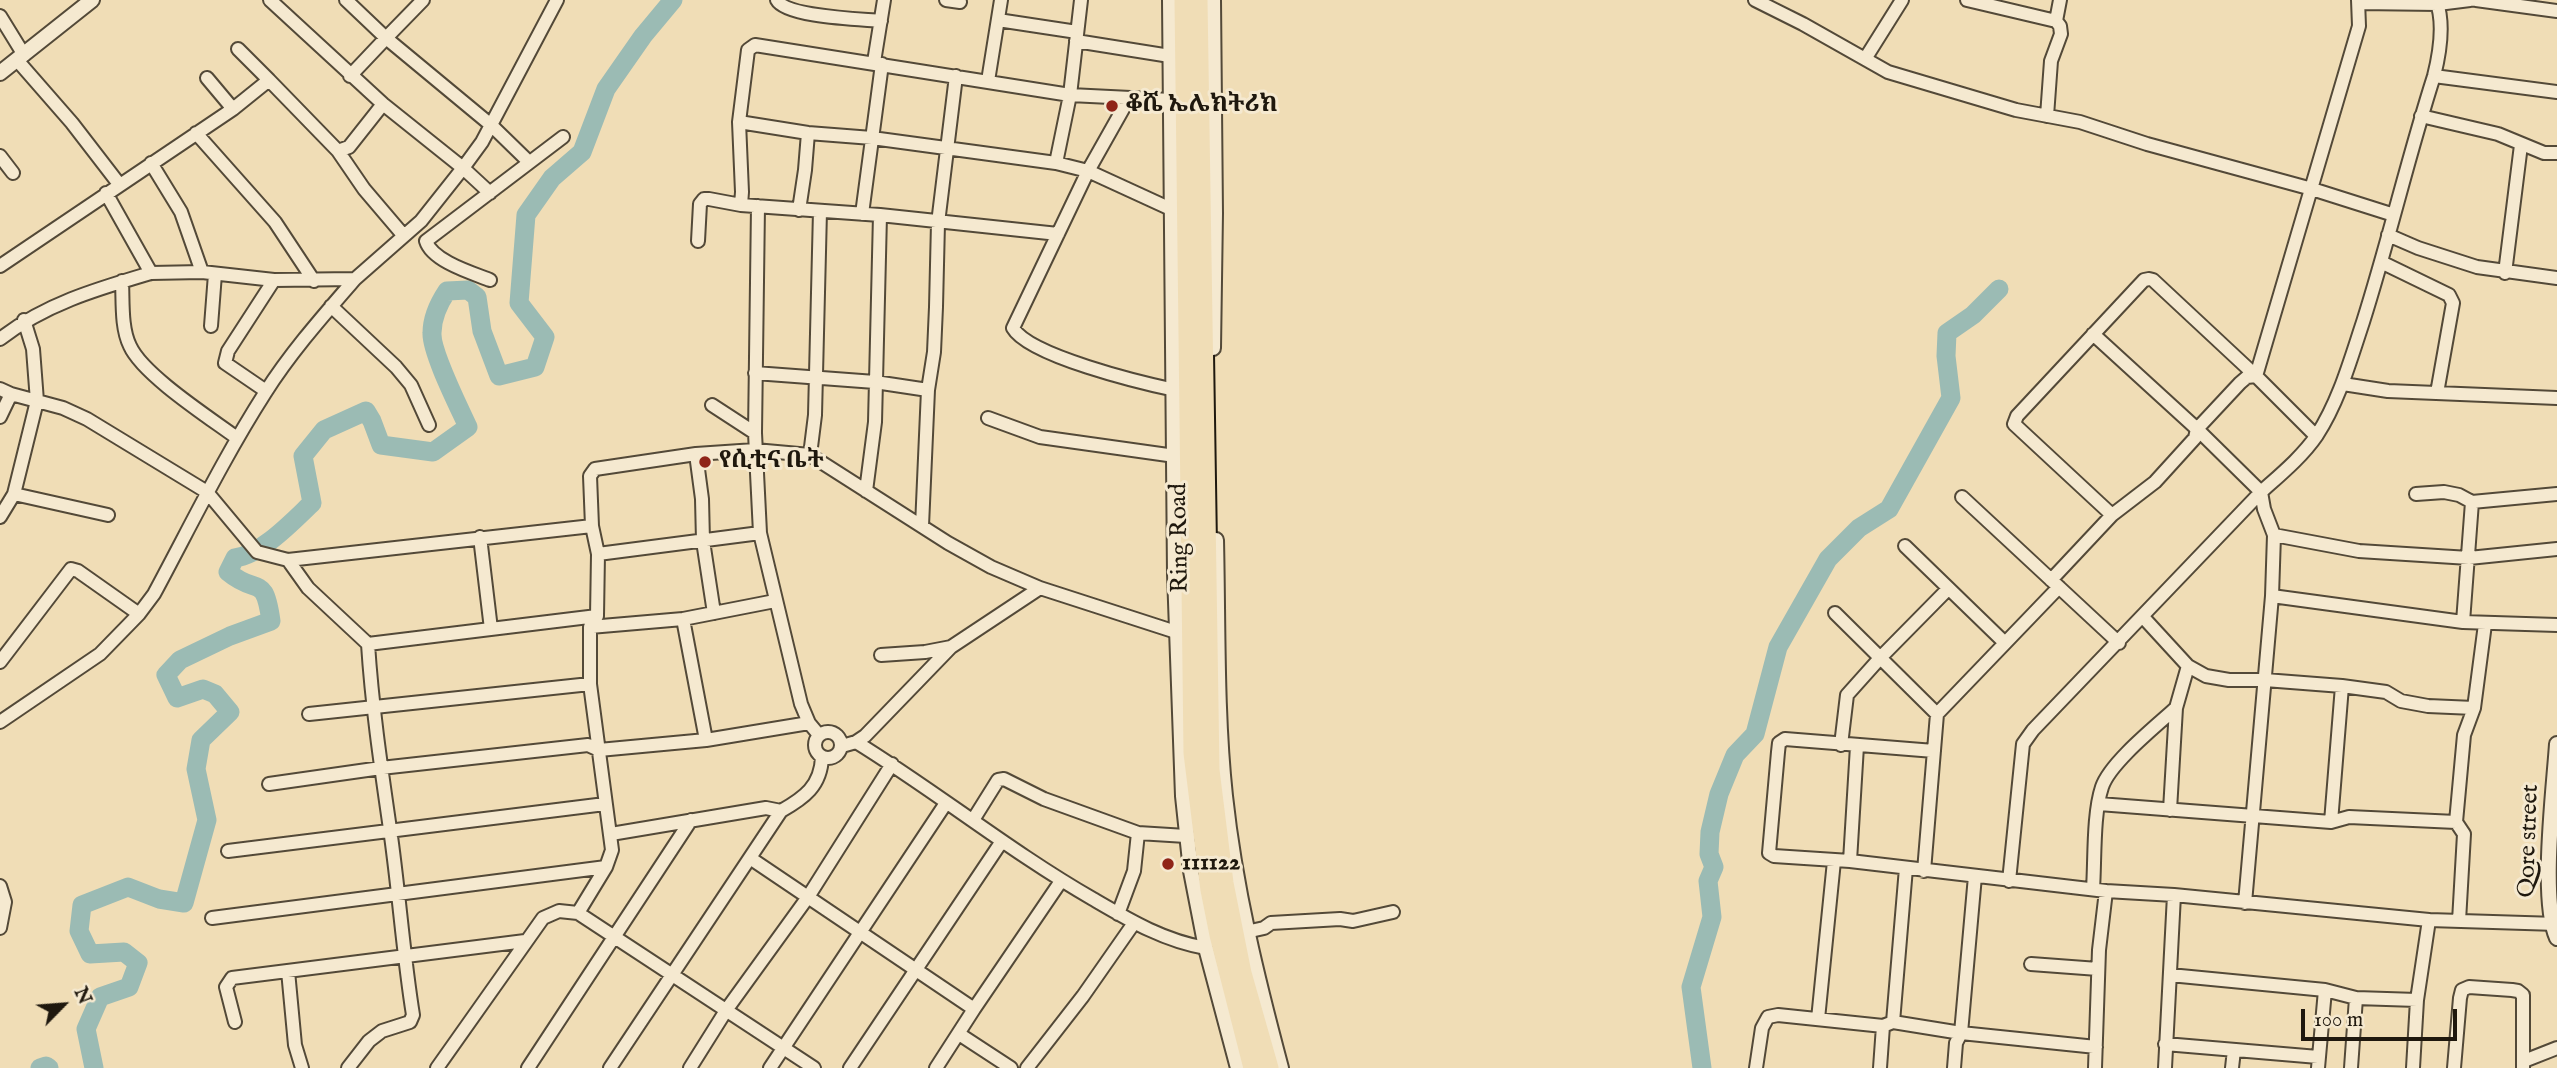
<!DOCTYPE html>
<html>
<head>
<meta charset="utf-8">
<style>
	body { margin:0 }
	#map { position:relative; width:2557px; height:1068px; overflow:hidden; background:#f0ddb6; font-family:"IM FELL English",serif }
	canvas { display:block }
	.north { position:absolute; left:28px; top:970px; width:70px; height:70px; -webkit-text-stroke:5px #f5e9d0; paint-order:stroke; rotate:65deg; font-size:19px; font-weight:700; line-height:28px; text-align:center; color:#1f180e }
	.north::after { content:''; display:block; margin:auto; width:24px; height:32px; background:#1f180e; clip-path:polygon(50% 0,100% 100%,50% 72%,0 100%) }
	.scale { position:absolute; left:2301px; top:1009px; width:156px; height:32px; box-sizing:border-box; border:4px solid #1f180e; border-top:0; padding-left:9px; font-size:21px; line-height:24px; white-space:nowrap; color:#1f180e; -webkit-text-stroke:5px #f5e9d0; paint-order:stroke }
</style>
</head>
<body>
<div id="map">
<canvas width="2557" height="1068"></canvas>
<div class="north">N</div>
<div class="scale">100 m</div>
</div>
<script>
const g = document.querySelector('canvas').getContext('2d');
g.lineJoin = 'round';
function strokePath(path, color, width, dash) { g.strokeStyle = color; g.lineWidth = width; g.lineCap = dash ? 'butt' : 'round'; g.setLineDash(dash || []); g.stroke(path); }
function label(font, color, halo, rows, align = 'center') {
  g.font = font + ' "IM FELL English","Noto Serif Ethiopic",serif'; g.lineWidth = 6; g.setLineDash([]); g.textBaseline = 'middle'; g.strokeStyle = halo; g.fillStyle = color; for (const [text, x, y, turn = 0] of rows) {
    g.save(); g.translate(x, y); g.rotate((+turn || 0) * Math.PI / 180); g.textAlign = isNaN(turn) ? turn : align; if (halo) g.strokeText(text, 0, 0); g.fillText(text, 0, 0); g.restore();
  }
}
strokePath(new Path2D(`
	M 40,1068 L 46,1066 L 49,1068
	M 94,1068 L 86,1029 L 100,997 L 129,987 L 138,963 L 124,952 L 90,954 L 79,931 L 82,905 L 128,887 L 159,899 L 184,903 L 207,820 L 196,769 L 201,740 L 230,712 L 215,694 L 203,689 L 177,698 L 166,675 L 180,660 L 230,636 L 271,621 C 264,572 258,597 228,572 L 235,558 C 262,554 292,522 312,503 L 303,456 L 324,430 L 366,411 L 372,421 L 381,445 L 433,452 L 468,427 C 459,407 431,352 432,333 C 432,318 439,303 447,291 L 468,290 L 477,297 L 482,331 L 499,376 L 535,367 L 545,337 L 519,303 L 526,215 L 552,178 L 582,152 L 606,89 L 643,36 L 673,0
	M 1702,1068 L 1691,987 L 1712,917 L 1708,881 L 1714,867 L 1709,854 L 1710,832 L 1719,794 L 1735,755 L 1755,734 L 1778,647 L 1828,559 L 1859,528 L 1889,509 L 1951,398 L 1946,356 L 1947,333 L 1973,315 L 1999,289`), '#9bbbb4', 19);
const minor = new Path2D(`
	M 270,0 L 383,104 L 463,168 L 482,142 L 557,0
	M 346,0 L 386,38 L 350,76
	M 423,0 L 386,38 L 491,125 L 529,162
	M 777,0 C 786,17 860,19 881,21
	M 946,0 L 960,2
	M 1755,0 L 1803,24 L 1888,72 L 2016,110 L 2080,122 L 2147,144 L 2312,189 L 2394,215
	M 1967,0 L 2056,21
	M 2476,0 L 2557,11
	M 2359,3 L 2438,4 L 2470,0
	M 0,16 L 24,55
	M 998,20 L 1077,32
	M 1076,41 L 1170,56
	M 238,49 L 269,80
	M 1865,59 L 1902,0
	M 17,60 L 72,123 L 119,184
	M 874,62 L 884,0
	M 2434,76 L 2557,92
	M 207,78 L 233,109
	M 988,81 L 1001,0
	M 1128,100 L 1088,171 L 1013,328 C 1029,356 1142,383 1175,390
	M 2047,116 L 2051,61 L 2061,34 L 2060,26 L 2056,21 L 2060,0
	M 2421,116 L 2498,134 L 2544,153 L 2557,153
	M 739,122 L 808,133 L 872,138 L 1056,163 L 1088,171 L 1173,210
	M 196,133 L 275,222 L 314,281
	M 338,151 L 364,189 L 404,236
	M 0,156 L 13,173
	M 151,163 L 181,212 L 202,272
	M 1056,163 L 1070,95 L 1081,0
	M 741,205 L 742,192 L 739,122 L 748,50 L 755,45 L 1070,95 L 1171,100
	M 799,210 L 805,170 L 808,133
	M 862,214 L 882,64
	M 2388,235 L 2418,248 L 2477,267 L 2557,278
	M 698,241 L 700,204 L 704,199 L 709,199 L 741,205 L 880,215 L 1058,234
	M 2381,262 L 2449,295 L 2453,303 L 2437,393
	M 0,266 L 233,109 L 269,80 L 338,151 L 349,147 L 383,104
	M 2505,273 L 2521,145
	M 355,279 L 421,221 L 463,168 L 490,193
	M 490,280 C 472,273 432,261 426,241 L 563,137
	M 122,281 C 123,302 121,328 130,346 C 143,375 210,418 237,438
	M 331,306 L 396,367 L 411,385 L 429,425
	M 24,320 L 33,349 L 37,401 L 63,408 L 87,419 L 207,492 L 257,552 L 288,560 L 592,526
	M 211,326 L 215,274
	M 2093,334 L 2197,429 L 2261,492 L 2264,509 L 2274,535 L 2272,596 L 2245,903
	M 0,339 C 45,304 97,289 151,273 L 106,193
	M 755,373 L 875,382 L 928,390
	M 2343,384 L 2388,391 L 2557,398
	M 0,389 L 11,394 L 0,417
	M 266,391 L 225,363 L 228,351 L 274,280
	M 712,405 L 755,433 L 760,533 L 801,704 L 809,723 L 819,735
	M 988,418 L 1040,437 L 1175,456
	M 755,433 L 758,206
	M 696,454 L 702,499 L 703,541 L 714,613
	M 810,455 L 815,415 L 820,211
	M 866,491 L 875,422 L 880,215
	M 14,494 L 108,515
	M 2416,494 L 2444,492 L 2459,495 L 2472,502 L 2557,494
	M 1962,497 L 2119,643
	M 2112,515 L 2014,424 L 2017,416 L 2144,280 L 2149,279 L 2153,280 L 2256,376 L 2316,436
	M 0,517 L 14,494 L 37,401 L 11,394
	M 922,526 L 928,390 L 934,352 L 936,307 L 938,223 L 956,76
	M 2274,535 L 2359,551 L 2469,558 L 2557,549
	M 480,537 L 491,629
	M 1905,546 L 2004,642
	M 598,554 L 760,533
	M 288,560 L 308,588 L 368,644 C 372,706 381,767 390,829 C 399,891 403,953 413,1015 L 410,1022 L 382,1031 L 369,1041 L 348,1068
	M 2051,580 L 2112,515 L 2155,482 L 2195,438 L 2197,429 L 2240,383 L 2247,377 L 2256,376 L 2359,26 L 2358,0
	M 2272,596 L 2463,622 L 2557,625
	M 1835,613 L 1937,714
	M 2143,617 L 2188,666 L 2206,676 L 2229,680 L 2265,680 L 2342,686 L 2386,692 L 2401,701 L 2428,706 L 2474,708
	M 683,619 L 706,740
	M 2463,622 L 2472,502
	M 590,627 L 683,619 L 775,601
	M 368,644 L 597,616
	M 881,655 L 925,652 L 951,647
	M 0,662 L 71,569 L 78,571 L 139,614
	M 309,714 L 590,684
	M 0,722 L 100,654 L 139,614 L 154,594 C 190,527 224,457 265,393 C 291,352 323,316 355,279 L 274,280 L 202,272 L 151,273
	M815 745a13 13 0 1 1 26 0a13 13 0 1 1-26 0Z
	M 856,742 C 937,792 1011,852 1093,899 C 1129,920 1164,941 1206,948
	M 1841,745 L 1847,695 L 1881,657 L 1948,589
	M 842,746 L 856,742 L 865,736 L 951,647 L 1040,588 L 1176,632
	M 1934,751 L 1785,739 L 1779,743 L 1778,752 L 1769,853 L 1774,856 L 1850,861 L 2106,891 L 2174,895 L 2429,920 L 2557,924
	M 269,784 L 381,768 L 588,745 L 599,750 L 706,740 L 809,723
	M 2099,804 L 2331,822 L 2349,817 L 2456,822
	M 2170,810 L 2176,708 L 2188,666
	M 973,820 L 998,780 L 1004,779 L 1044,799 L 1138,833 L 1186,836
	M 2331,822 L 2342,686
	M 611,834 L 766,808 L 781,811
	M 228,851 L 605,804
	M 750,858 L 974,1009
	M 1850,861 L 1857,746
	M 1924,871 L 1937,714 L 2059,587
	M 2009,881 L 2023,744 L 2033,730 L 2261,492 C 2280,475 2302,457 2317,435 C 2339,401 2350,361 2363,322 C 2389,240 2408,157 2434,76 C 2440,52 2445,23 2436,0
	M 0,886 L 5,902 L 0,928
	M 2093,889 C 2095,859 2093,814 2102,787 C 2110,763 2156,726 2176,708
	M 578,913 L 606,867 L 612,850 L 590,684 L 590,627 L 597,616 L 598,554 L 592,526 L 590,476 L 595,469 L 696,454 L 755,450 L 810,455 L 948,543 L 991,567 L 1040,588
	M 1118,914 L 1134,871 L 1138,833
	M 212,918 L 606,867
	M 2459,921 L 2464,834 L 2456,822 L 2464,735 L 2474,708 L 2485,624
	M 1246,932 L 1264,928 L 1271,923 L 1340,919 L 1353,921 L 1393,912
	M 2031,964 L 2098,969
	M 288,971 L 295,1045 L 302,1068
	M 2170,975 L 2325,990 L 2356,998 L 2417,1000
	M 1818,1019 L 1834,861
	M 235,1022 L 226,987 L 232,978 L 525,941
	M 1893,1022 L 1906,868
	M 959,1034 L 1011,1068
	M 2165,1044 L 2318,1057
	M 2524,1061 L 2557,1048
	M 437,1068 L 543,918 L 559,911 L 578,913 L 814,1068
	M 528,1068 L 691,820
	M 610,1068 L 781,811 C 804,798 821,786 822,757
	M 690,1068 L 727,1009 L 808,897 L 892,764
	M 770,1068 L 946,803
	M 850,1068 L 1002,841
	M 936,1068 L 974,1009 L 1061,881
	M 1027,1068 L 1083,996 L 1134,923
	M 1756,1068 L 1762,1028 L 1768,1017 L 1778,1015 L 1883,1026 L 1893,1022 L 1961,1033 L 2096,1047
	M 1880,1068 L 1883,1026
	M 1954,1068 L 1956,1043 L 1961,1033 L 1975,876
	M 2095,1068 L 2099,950 L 2106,891
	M 2165,1068 L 2174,895
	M 2232,1068 L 2234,1050
	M 2318,1068 L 2325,990
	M 2351,1068 L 2356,998
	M 2413,1068 L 2417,1000 L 2429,920
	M 2454,1068 L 2460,998 L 2462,990 L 2469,987 L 2512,990 L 2518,991 L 2523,995 L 2523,1068`);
const tertiary = new Path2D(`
	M 1170,0 L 1175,574 L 1183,796 L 1191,871 L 1206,948 L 1238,1068
	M 0,73 L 92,0
	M 1213,348 L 1215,213 L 1213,0
	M 1216,540 C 1218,625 1216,712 1225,796 C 1235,889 1257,978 1281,1068
	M 2557,744 C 2554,790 2540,899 2557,938`);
const trunk = new Path2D(`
	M 1184,0 L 1193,753 L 1210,890 L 1219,935 L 1253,1068
	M 1198,0 L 1210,770 L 1224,883 L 1242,973 L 1269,1068`);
strokePath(minor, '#534938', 16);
strokePath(tertiary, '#534938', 18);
strokePath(trunk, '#1f180e', 23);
strokePath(minor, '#f5e9d0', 12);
strokePath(tertiary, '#f5e9d0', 14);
strokePath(trunk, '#f0ddb6', 19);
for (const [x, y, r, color] of [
	[1112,106,7,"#8f2418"],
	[705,462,7,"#8f2418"],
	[1168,864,7,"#8f2418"]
]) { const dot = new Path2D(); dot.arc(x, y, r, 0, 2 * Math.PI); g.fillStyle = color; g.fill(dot); strokePath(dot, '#f5e9d0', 2.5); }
label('bold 24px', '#1f180e', '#f5e9d0', [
	["ቆሼ ኤሌክትሪክ",1126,106],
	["የሲቲና ቤት",719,462],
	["111122",1182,864]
], 'left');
label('24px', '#1f180e', '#f5e9d0', [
	["Ring Road",1181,538,-91],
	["Qore street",2530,841,-88]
]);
</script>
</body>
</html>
